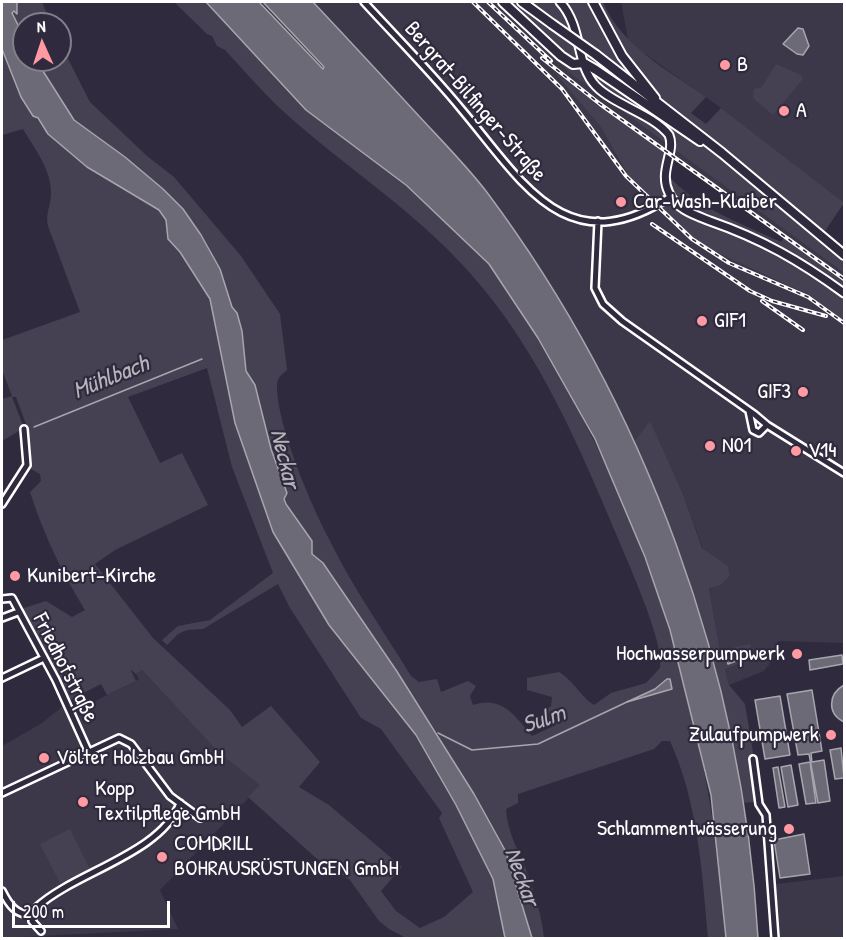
<!DOCTYPE html>
<html>
<head>
<meta charset="utf-8">
<style>
	body { margin:0 }
	#map { position:relative; width:846px; height:940px; overflow:hidden; background:#2f2a3d; font-family:"Patrick Hand",sans-serif }
	canvas { display:block }
	.frame { position:absolute; inset:0; border:3px solid #fff; pointer-events:none }
	.north { position:absolute; left:12px; top:12px; width:60px; height:60px; box-sizing:border-box; background:#2f2a3d; border:2px solid #827f8b; border-radius:50%; rotate:357deg; font-size:16px; font-weight:700; line-height:24px; text-align:center; color:#fff }
	.north::after { content:''; display:block; margin:auto; width:21px; height:27px; background:#ff9aa2; clip-path:polygon(50% 0,100% 100%,50% 72%,0 100%) }
	.scale { position:absolute; left:12px; top:901px; width:158px; height:27px; box-sizing:border-box; border:3px solid #fff; border-top:0; padding-left:8px; font-size:18px; line-height:21px; white-space:nowrap; color:#fff; -webkit-text-stroke:4px #2f2a3d; paint-order:stroke }
</style>
</head>
<body>
<div id="map">
<canvas width="846" height="940"></canvas>
<div class="frame"></div>
<div class="north">N</div>
<div class="scale">200 m</div>
</div>
<script>
const g = document.querySelector('canvas').getContext('2d');
g.lineJoin = 'round';
function fill(path, color) { g.fillStyle = color; g.fill(path, 'evenodd'); }
function strokePath(path, color, width, dash) { g.strokeStyle = color; g.lineWidth = width; g.lineCap = dash ? 'butt' : 'round'; g.setLineDash(dash || []); g.stroke(path); }
function label(font, color, halo, rows, align = 'center') {
  g.font = font + ' "Patrick Hand",sans-serif'; g.lineWidth = 4.5; g.setLineDash([]); g.textBaseline = 'middle'; g.strokeStyle = halo; g.fillStyle = color; for (const [text, x, y, turn = 0] of rows) {
    g.save(); g.translate(x, y); g.rotate((+turn || 0) * Math.PI / 180); g.textAlign = isNaN(turn) ? turn : align; if (halo) g.strokeText(text, 0, 0); g.fillText(text, 0, 0); g.restore();
  }
}
fill(new Path2D(`
	M 259,2 L 263,2 L 324,69 L 322,69 Z
	M 313,2 L 496,2 L 571,74 L 844,273 L 844,282 L 555,73 L 600,126 L 627,174 L 693,238 L 713,251 L 809,295 L 844,323 L 844,643 L 778,641 L 775,657 L 764,671 L 729,685 L 725,669 L 751,645 L 720,650 L 709,587 L 721,585 L 730,575 L 728,566 L 703,549 L 683,494 L 650,422 L 634,442 L 581,337 L 488,194 Z
	M 621,2 L 844,2 L 844,204 L 721,108 L 635,47 L 628,39 Z
	M 142,670 L 218,752 L 261,785 L 160,890 L 178,929 L 2,938 L 2,746 L 42,723 L 63,706 L 69,713 L 77,710 L 136,681 L 139,679 L 136,674 Z
	M 844,876 L 844,938 L 780,938 L 776,884 Z`), '#3c3749');
fill(new Path2D(`
	M 17,2 L 42,2 L 51,24 L 24,24 L 24,37 L 12,13 L 18,12 Z
	M 174,2 L 206,2 C 276,73 355,137 427,206 C 447,224 470,242 488,263 C 516,295 539,340 560,376 C 658,551 712,739 726,938 L 708,938 C 702,871 698,803 670,741 L 662,741 L 654,749 L 518,794 L 518,803 L 506,809 C 507,833 520,853 528,875 C 535,895 542,917 544,938 L 532,938 L 523,915 L 437,733 L 323,563 L 312,554 L 312,541 L 284,499 L 277,461 L 271,450 L 255,385 L 246,371 L 242,331 L 237,313 L 232,307 L 220,269 L 201,235 L 183,209 L 163,189 L 125,157 L 74,120 L 36,60 L 60,60 L 60,43 L 90,102 L 147,156 L 174,177 L 241,256 L 280,314 L 287,370 C 282,374 278,377 277,384 C 276,423 310,502 328,537 C 351,585 383,630 411,676 L 419,682 L 437,679 L 441,692 L 468,681 L 476,686 L 470,696 L 473,705 C 502,695 515,716 532,736 L 554,726 L 556,722 L 549,721 L 542,712 L 551,706 L 552,697 L 527,690 L 527,678 L 559,672 C 576,683 579,695 594,705 L 611,693 L 646,683 L 660,668 C 665,646 632,572 622,548 C 581,451 541,352 469,272 C 415,211 345,167 284,112 C 263,93 244,70 225,50 L 217,46 L 212,36 L 207,34 Z
	M 496,2 L 603,2 C 622,47 668,70 706,97 L 691,113 L 706,124 L 721,108 L 844,203 L 825,231 L 844,247 L 844,273 L 571,74 Z
	M 2,49 L 21,97 L 48,134 L 87,167 L 159,210 L 166,220 L 168,239 L 180,252 L 210,299 L 235,423 L 314,598 L 329,625 L 416,735 L 456,805 L 493,879 L 505,938 L 406,938 L 389,929 L 379,921 L 350,880 L 316,858 L 248,797 L 260,785 L 218,752 L 142,670 L 136,674 L 130,669 L 136,681 L 107,695 L 101,684 L 70,700 L 21,609 L 46,601 L 72,617 L 85,610 C 62,573 43,533 30,492 L 41,481 L 40,474 L 31,469 L 29,432 L 16,397 L 12,397 L 24,428 L 2,441 L 2,399 L 12,396 L 2,370 L 2,340 L 80,312 L 48,226 C 45,213 51,206 51,194 C 52,170 34,148 23,129 L 2,135 ZM 207,368 L 232,467 L 273,573 L 210,620 L 178,626 L 162,640 L 167,645 L 178,634 L 187,630 L 203,629 L 278,584 L 290,608 L 361,718 L 381,729 L 442,813 L 439,818 L 473,892 L 444,917 L 420,928 L 396,911 L 381,891 L 402,867 L 329,805 L 299,787 L 320,762 L 271,706 L 242,727 L 230,710 L 153,638 L 95,564 L 115,550 L 208,505 L 182,453 L 160,463 L 128,397 Z
	M 776,64 L 801,75 L 803,79 L 773,115 L 753,98 L 754,89 L 762,87 Z
	M 553,71 L 668,154 L 667,174 C 696,208 742,224 781,242 L 784,238 L 844,282 L 844,323 L 809,295 L 713,251 L 693,238 L 628,175 L 600,126 Z
	M 650,421 L 683,494 L 702,548 L 728,566 L 730,575 L 721,585 L 709,588 L 720,650 L 751,644 L 750,659 L 725,669 L 729,685 L 745,704 L 761,801 L 743,803 L 724,703 L 698,613 L 634,442 Z
	M 70,829 L 90,869 L 60,883 L 40,844 Z`), '#464152');
const water = new Path2D(`
	M 2,2 L 17,2 L 17,14 L 14,11 L 12,13 L 24,37 L 24,60 L 36,60 L 74,120 L 125,157 L 163,189 L 183,209 L 201,235 L 220,269 L 232,307 L 237,313 L 242,331 L 246,371 L 255,385 L 271,449 L 287,493 L 284,499 L 286,504 L 312,541 L 312,554 L 323,563 L 396,670 L 474,794 L 506,852 L 532,938 L 505,938 L 493,879 L 456,805 L 416,735 L 329,625 L 273,532 L 235,423 L 210,299 L 180,252 L 168,239 L 166,220 L 159,210 L 87,167 L 48,134 L 38,118 L 33,116 L 21,97 L 2,49 Z
	M 206,2 L 259,2 L 323,69 L 324,67 L 263,2 L 313,2 C 348,39 383,77 418,115 C 441,140 465,164 486,191 C 646,405 743,672 758,938 L 726,938 L 711,795 L 670,630 L 645,557 L 595,439 L 538,338 L 489,264 L 406,185 L 306,110 Z
	M 798,28 L 803,29 L 809,46 L 803,55 L 797,54 L 783,44 Z
	M 746,650 L 747,657 L 728,664 L 725,654 Z
	M 842,655 L 843,664 L 810,670 L 809,660 Z
	M 667,679 L 670,679 L 672,689 L 627,702 L 655,689 Z
	M 844,685 L 844,722 C 827,714 828,694 844,685 Z
	M 812,690 L 822,751 L 811,753 L 812,762 L 824,760 L 830,801 L 818,803 L 809,754 L 798,755 L 787,694 Z
	M 780,696 L 790,755 L 765,759 L 755,700 Z
	M 841,748 L 844,778 L 835,779 L 830,750 Z
	M 810,762 L 816,803 L 806,804 L 799,764 Z
	M 791,765 L 798,805 L 788,807 L 781,767 Z
	M 778,767 L 785,807 L 779,808 L 773,768 Z
	M 804,834 L 810,874 L 780,878 L 774,840 Z`);
fill(water, '#6d6a77');
strokePath(water, '#a7a6ad', 1.5);
strokePath(new Path2D(`
	M 34,427 L 202,359
	M 438,733 L 472,750 L 538,744 L 629,701`), '#a7a6ad', 1.5);
const minor = new Path2D(`
	M 364,2 C 396,37 431,72 462,110 C 521,180 566,265 670,197
	M 598,221 L 595,288 L 603,304 L 622,321 L 754,414 L 767,425 L 759,433 L 753,430 L 749,411
	M 767,425 L 844,473
	M 2,504 L 27,465 L 24,429
	M 2,599 L 12,598 L 56,680 L 89,753
	M 2,618 L 18,612
	M 2,678 L 44,658
	M 753,759 L 759,804 L 766,815 L 775,938
	M 2,793 L 119,738 L 131,744 L 170,796 L 200,818
	M 2,891 C 9,905 16,915 32,915
	M 41,931 L 32,921 L 37,907 C 75,872 161,854 180,803`);
const major = new Path2D(`
	M 560,2 C 583,27 575,64 596,86 C 614,105 653,114 669,135 C 676,152 658,171 669,193 C 676,209 695,215 710,221 C 762,239 800,261 844,293`);
const highway = new Path2D(`
	M 503,2 L 561,56 L 573,64 L 584,63 L 596,70 L 700,141
	M 522,2 L 552,24
	M 593,2 L 622,56 L 655,98
	M 596,55 L 722,153 L 844,255`);
strokePath(minor, '#fff', 10);
strokePath(major, '#fff', 11);
strokePath(highway, '#fff', 12);
strokePath(minor, '#2f2a3d', 5);
strokePath(major, '#2f2a3d', 7);
strokePath(highway, '#2f2a3d', 8);
const rail = new Path2D(`
	M 473,2 L 562,89 L 626,176 L 692,239 L 729,263 L 808,297 L 844,323
	M 488,2 L 551,61
	M 542,58 L 600,104 L 844,279
	M 652,224 L 750,291 L 772,301 L 826,316
	M 762,301 L 803,330`);
strokePath(rail, '#fff', 4);
strokePath(rail, '#2f2a3d', 1.5, [4.5]);
const highwayBridge = new Path2D(`
	M 552,24 L 596,55`);
strokePath(highwayBridge, '#fff', 12, []);
strokePath(highwayBridge, '#2f2a3d', 8);
for (const [x, y, r, color] of [
	[725,65,6,"#ff9aa2"],
	[784,111,6,"#ff9aa2"],
	[621,202,6,"#ff9aa2"],
	[702,321,6,"#ff9aa2"],
	[803,392,6,"#ff9aa2"],
	[710,446,6,"#ff9aa2"],
	[796,451,6,"#ff9aa2"],
	[15,576,6,"#ff9aa2"],
	[797,654,6,"#ff9aa2"],
	[831,735,6,"#ff9aa2"],
	[44,758,6,"#ff9aa2"],
	[83,802,6,"#ff9aa2"],
	[789,829,6,"#ff9aa2"],
	[162,857,6,"#ff9aa2"]
]) { const dot = new Path2D(); dot.arc(x, y, r, 0, 2 * Math.PI); g.fillStyle = color; g.fill(dot); strokePath(dot, '#2f2a3d', 2); }
label('22px', '#fff', '#2f2a3d', [
	["B",737,65],
	["A",796,111],
	["Car-Wash-Klaiber",633,202],
	["GIF1",714,321],
	["GIF3",791,392,"right"],
	["N01",722,446],
	["V14",808,451],
	["Kunibert-Kirche",27,576],
	["Hochwasserpumpwerk",785,654,"right"],
	["Zulaufpumpwerk",819,735,"right"],
	["Völter Holzbau GmbH",56,758],
	["Kopp",95,789],
	["Textilpflege GmbH",95,814],
	["Schlammentwässerung",777,829,"right"],
	["COMDRILL",174,844],
	["BOHRAUSRÜSTUNGEN GmbH",174,869]
], 'left');
label('22px', '#fff', '#2f2a3d', [
	["Bergrat-Bilfinger-Straße",475,102,49],
	["Friedhofstraße",65,668,63]
]);
label('italic 24px', '#b6b4bb', '#2f2a3d', [
	["Mühlbach",111,378,-22],
	["Neckar",284,459,76],
	["Sulm",544,720,-19],
	["Neckar",521,877,70]
]);
</script>
</body>
</html>
